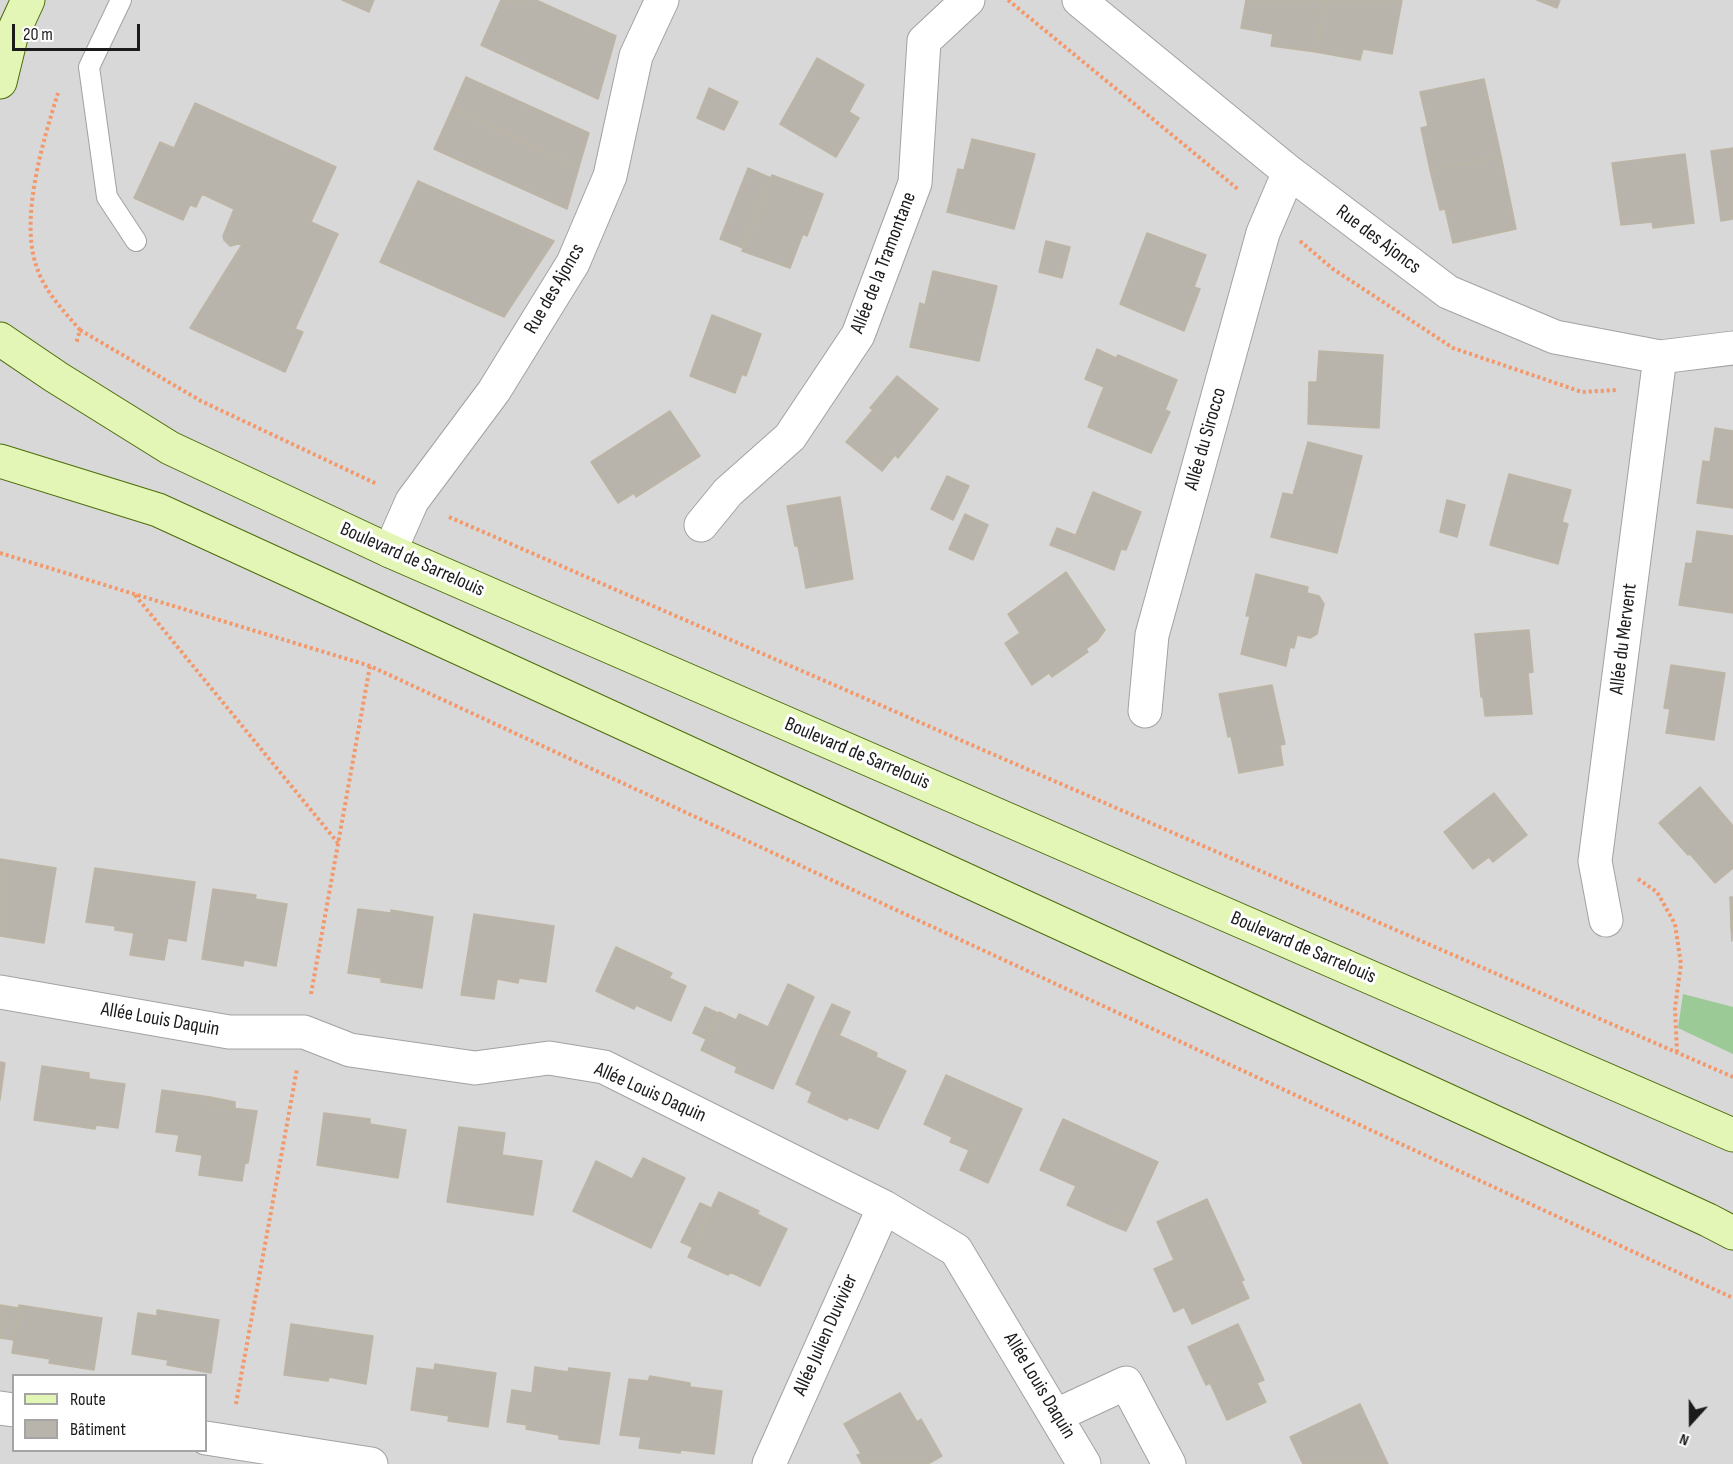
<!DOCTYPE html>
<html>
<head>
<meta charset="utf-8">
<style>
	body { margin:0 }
	#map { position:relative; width:1733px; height:1464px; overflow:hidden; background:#ecebe1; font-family:"Sofia Sans Condensed",sans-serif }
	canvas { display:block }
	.legend { position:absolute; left:12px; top:1374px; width:195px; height:78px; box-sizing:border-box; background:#fff; border:2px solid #a4a4a4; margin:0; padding:8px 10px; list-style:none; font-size:18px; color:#1b1b1b }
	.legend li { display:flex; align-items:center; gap:12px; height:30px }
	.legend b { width:30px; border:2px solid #a4a4a4 }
	.north { position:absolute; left:1661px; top:1392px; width:60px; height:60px; -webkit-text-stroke:4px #fff; paint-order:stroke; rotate:201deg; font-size:16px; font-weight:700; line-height:24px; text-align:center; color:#1b1b1b }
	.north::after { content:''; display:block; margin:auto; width:21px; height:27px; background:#1b1b1b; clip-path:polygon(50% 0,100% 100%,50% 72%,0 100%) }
	.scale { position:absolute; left:12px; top:24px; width:128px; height:27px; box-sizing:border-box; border:3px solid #1b1b1b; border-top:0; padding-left:8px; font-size:18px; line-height:21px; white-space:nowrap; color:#1b1b1b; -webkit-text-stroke:4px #fff; paint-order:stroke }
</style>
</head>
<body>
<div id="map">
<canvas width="1733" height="1464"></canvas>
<ul class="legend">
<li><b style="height:8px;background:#e4f6b5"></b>Route</li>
<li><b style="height:16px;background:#b9b4ab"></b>Bâtiment</li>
</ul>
<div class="north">N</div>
<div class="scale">20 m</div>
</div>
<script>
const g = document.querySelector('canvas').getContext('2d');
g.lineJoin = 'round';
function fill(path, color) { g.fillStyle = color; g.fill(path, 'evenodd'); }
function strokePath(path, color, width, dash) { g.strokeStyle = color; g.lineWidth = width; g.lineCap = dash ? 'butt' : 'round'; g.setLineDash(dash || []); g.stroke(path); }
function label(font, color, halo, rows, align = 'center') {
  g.font = font + ' "Sofia Sans Condensed",sans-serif'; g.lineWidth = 6; g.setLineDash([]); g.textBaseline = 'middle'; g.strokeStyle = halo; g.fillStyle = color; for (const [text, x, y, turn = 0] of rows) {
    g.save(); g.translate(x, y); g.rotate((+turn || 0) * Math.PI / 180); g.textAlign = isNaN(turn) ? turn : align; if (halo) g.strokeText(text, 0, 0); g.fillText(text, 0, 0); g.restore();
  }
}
fill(new Path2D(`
	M 0,0 L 1733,0 L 1733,1464 L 0,1464 ZM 14,1376 L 206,1376 L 206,1450 L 14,1450 Z`), '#d9d8d8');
fill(new Path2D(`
	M 1683,994 L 1733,1007 L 1733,1054 L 1678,1028 Z`), '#9bca97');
const building = new Path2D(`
	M 342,0 L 374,0 L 369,12 Z
	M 501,0 L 536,0 L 616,36 L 598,99 L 481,45 Z
	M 1246,0 L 1325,0 L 1316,52 L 1271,46 L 1273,34 L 1241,28 Z
	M 1325,0 L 1402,0 L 1392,54 L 1363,49 L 1360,60 L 1316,52 Z
	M 1537,0 L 1560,0 L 1557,8 Z
	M 817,58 L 864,85 L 849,112 L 859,118 L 836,157 L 780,124 Z
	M 466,77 L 589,133 L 579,167 L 452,109 Z
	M 1484,79 L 1501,156 L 1430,170 L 1421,128 L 1428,126 L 1420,92 Z
	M 709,88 L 738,102 L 724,130 L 697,118 Z
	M 195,103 L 336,167 L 311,222 L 338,234 L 295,329 L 303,332 L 285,372 L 190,328 L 243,243 L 230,246 L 224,240 L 223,236 L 234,209 L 202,194 L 196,207 L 190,205 L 183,220 L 134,198 L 160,142 L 174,148 Z
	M 452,109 L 579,167 L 567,209 L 434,149 Z
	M 972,139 L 1035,154 L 1014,229 L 947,212 L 958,169 L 964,170 Z
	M 1733,148 L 1733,219 L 1721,221 L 1711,151 Z
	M 1685,154 L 1694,223 L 1653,228 L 1652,222 L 1621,225 L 1612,163 Z
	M 1501,156 L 1516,229 L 1453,243 L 1445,209 L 1440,210 L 1430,170 Z
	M 748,168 L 771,178 L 743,248 L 720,239 Z
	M 772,175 L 823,194 L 807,236 L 803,234 L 790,268 L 742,251 Z
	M 418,181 L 554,241 L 504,317 L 380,262 Z
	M 1147,233 L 1206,255 L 1194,287 L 1200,289 L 1184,331 L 1120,304 Z
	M 1046,241 L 1070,247 L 1062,278 L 1039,272 Z
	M 933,271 L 997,286 L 979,361 L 910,347 L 920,303 L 925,305 Z
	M 712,315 L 761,334 L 746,376 L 742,374 L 735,393 L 690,376 Z
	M 1097,349 L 1116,358 L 1118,355 L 1177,380 L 1165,410 L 1170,412 L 1151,453 L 1088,427 L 1104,387 L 1085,379 Z
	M 1319,351 L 1383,355 L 1379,428 L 1308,424 L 1309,382 L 1317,382 Z
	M 897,376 L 938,409 L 898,458 L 895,455 L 882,471 L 846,442 L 873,410 L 870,408 Z
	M 670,411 L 700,456 L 636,497 L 634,493 L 618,503 L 591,462 Z
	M 1715,428 L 1733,431 L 1733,508 L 1697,503 L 1703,461 L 1710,462 Z
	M 1308,442 L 1362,456 L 1337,553 L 1271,537 L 1283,493 L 1293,495 Z
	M 1509,474 L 1571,490 L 1562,522 L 1568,524 L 1558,564 L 1490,545 Z
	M 947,476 L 969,486 L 953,520 L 931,509 Z
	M 1093,492 L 1141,512 L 1126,550 L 1121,549 L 1114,570 L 1069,552 Z
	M 840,497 L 853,579 L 806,588 L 798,546 L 795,546 L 787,506 Z
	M 1447,500 L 1465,505 L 1457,537 L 1440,532 Z
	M 965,514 L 988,525 L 973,560 L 949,549 Z
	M 1057,528 L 1075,535 L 1069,552 L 1050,545 Z
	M 1697,531 L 1733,536 L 1733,613 L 1679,605 L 1686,563 L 1692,564 Z
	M 1066,572 L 1105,630 L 1097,641 L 1086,649 L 1088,652 L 1052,677 L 1049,673 L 1032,685 L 1005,643 L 1020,633 L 1008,614 Z
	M 1256,574 L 1308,587 L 1307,593 L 1319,596 L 1324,604 L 1317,634 L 1310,638 L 1297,635 L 1294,648 L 1290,647 L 1286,666 L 1241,654 L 1250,616 L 1246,616 Z
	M 1529,630 L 1533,672 L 1528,673 L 1532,714 L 1485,716 L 1483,697 L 1481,697 L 1475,634 Z
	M 1671,665 L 1725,673 L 1714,740 L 1666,733 L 1670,709 L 1664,708 Z
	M 1272,685 L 1285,744 L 1280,745 L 1283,765 L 1239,773 L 1231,736 L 1228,737 L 1219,694 Z
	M 1700,787 L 1733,826 L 1733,868 L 1715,883 L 1690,854 L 1688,855 L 1659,823 Z
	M 1494,793 L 1527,835 L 1493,862 L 1489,857 L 1473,869 L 1444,832 Z
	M 0,859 L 56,868 L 44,943 L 0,936 Z
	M 95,868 L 195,882 L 186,941 L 168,938 L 164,960 L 130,955 L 134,933 L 115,930 L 115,926 L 86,922 Z
	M 213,889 L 256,895 L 255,899 L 287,904 L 276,966 L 244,960 L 243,966 L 202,959 Z
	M 1730,897 L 1733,897 L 1732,941 L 1731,927 Z
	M 358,909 L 391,913 L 391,910 L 433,917 L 422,988 L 381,982 L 381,978 L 348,973 Z
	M 474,914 L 554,926 L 546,982 L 519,978 L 518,983 L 497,979 L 494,999 L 461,995 Z
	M 616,947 L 672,973 L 669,978 L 686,986 L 671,1021 L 636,1005 L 634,1009 L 596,991 Z
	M 788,984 L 814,997 L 773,1089 L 735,1072 L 737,1067 L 701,1050 L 719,1012 L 736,1020 L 739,1014 L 768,1027 Z
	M 832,1004 L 850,1012 L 839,1036 L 821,1027 Z
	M 705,1007 L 718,1013 L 706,1039 L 693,1033 Z
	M 821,1027 L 877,1053 L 876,1057 L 906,1071 L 878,1129 L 849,1117 L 847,1120 L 808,1102 L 812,1092 L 796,1084 Z
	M 0,1062 L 5,1063 L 0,1100 Z
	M 42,1066 L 89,1073 L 89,1079 L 125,1084 L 118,1128 L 96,1125 L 95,1129 L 34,1120 Z
	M 946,1075 L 1022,1109 L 988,1183 L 960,1170 L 969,1150 L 950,1142 L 952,1137 L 924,1124 Z
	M 162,1090 L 210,1097 L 208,1105 L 257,1111 L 248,1163 L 245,1163 L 242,1181 L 199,1175 L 202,1155 L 176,1151 L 179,1135 L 156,1132 Z
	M 210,1097 L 235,1102 L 235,1108 L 208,1105 Z
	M 324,1113 L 370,1119 L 370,1124 L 406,1130 L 398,1178 L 317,1165 Z
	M 1063,1119 L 1158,1162 L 1131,1221 L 1115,1214 L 1111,1225 L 1067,1205 L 1076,1186 L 1040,1170 Z
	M 459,1127 L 505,1133 L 502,1155 L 542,1161 L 533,1215 L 447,1202 Z
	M 643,1158 L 685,1178 L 651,1248 L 573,1211 L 596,1161 L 632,1179 Z
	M 719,1192 L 759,1211 L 757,1214 L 787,1229 L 760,1286 L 730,1272 L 728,1275 L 688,1257 Z
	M 1207,1199 L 1244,1280 L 1241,1281 L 1249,1298 L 1192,1324 L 1184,1307 L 1174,1312 L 1154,1269 L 1174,1260 L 1157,1222 Z
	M 700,1203 L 711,1208 L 692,1247 L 681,1242 Z
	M 1115,1214 L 1131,1221 L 1126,1231 L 1111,1225 Z
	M 0,1305 L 19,1308 L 14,1340 L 0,1338 Z
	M 19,1305 L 102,1318 L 94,1370 L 49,1363 L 50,1359 L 12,1353 Z
	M 157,1310 L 219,1320 L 211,1373 L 167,1365 L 168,1360 L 132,1354 L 138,1313 L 157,1316 Z
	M 291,1324 L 373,1336 L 366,1384 L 329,1377 L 328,1381 L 284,1375 Z
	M 1238,1324 L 1264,1380 L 1257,1383 L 1266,1402 L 1227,1420 L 1210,1383 L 1206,1385 L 1188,1347 Z
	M 435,1364 L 496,1373 L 488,1427 L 448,1421 L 449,1416 L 411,1410 L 417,1368 L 434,1370 Z
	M 535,1367 L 568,1372 L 569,1368 L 610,1373 L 599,1444 L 559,1439 L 559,1435 L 526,1429 L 527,1425 L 507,1422 L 512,1390 L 532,1393 Z
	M 650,1376 L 690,1383 L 690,1387 L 722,1391 L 714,1454 L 681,1450 L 680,1453 L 639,1448 L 641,1437 L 620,1435 L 629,1379 L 648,1381 Z
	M 900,1393 L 917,1422 L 921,1419 L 942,1456 L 928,1464 L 862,1464 L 857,1455 L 861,1454 L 844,1424 Z
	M 1360,1404 L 1388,1464 L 1303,1464 L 1290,1437 Z`);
fill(building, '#b9b4ab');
strokePath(building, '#bdb5a4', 1.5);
const lane = new Path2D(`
	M 121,0 L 89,67 L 107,197 L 136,241`);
const street = new Path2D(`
	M 1079,0 L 1289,172 L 1448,292 L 1555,337 L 1660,357 L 1733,348
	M 701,525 L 728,492 L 790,437 L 858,335 L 915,183 L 924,41 L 968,0
	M 390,551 L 412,501 L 494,391 L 573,263 L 610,176 L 636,56 L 662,0
	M 1145,711 L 1152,635 L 1263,233 L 1289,172
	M 1606,920 L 1595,861 L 1660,357
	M 0,992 L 229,1032 L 304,1032 L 350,1050 L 475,1068 L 549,1058 L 604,1067 L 884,1207 L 956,1250 L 1084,1464
	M 0,1408 L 14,1410
	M 1057,1415 L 1126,1383 L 1169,1464
	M 206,1438 L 371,1464
	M 769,1464 L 884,1207`);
const secondary = new Path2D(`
	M 0,82 L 11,37 L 28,0
	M 0,339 L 56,377 L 170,448 L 390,551 L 1733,1135
	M 0,461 L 158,510 L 1708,1220 L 1733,1233`);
strokePath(lane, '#a2a2a2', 22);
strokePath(street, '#a2a2a2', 35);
strokePath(secondary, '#4b6c09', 35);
strokePath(new Path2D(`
	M 1008,0 L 1239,190
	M 58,93 C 43,141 20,217 36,265 C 44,291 63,310 80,330 L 76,344
	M 1300,241 L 1333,269 L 1453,348 L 1582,392 L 1617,390
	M 80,330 L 201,401 L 377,484
	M 449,517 L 1733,1077
	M 0,553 L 370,666 L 1733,1298
	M 135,595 L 338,843
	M 1638,879 L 1657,892 L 1675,924 L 1681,964 L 1675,1008 L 1677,1052
	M 311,994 L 370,666
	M 236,1404 L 297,1069`), '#f3986b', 4, [3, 3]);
strokePath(lane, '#fff', 20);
strokePath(street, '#fff', 33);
strokePath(secondary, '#e4f6b5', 33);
label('20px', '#1b1b1b', '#fff', [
	["Rue des Ajoncs",1378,240,37],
	["Allée de la Tramontane",884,263,-69],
	["Rue des Ajoncs",555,289,-60],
	["Allée du Sirocco",1206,439,-74],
	["Boulevard de Sarrelouis",412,560,24],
	["Allée du Mervent",1624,639,-83],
	["Boulevard de Sarrelouis",857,754,23],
	["Boulevard de Sarrelouis",1303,948,23],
	["Allée Louis Daquin",160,1020,10],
	["Allée Louis Daquin",650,1093,24],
	["Allée Julien Duvivier",826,1335,-66],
	["Allée Louis Daquin",1039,1386,59]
]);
</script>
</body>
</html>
